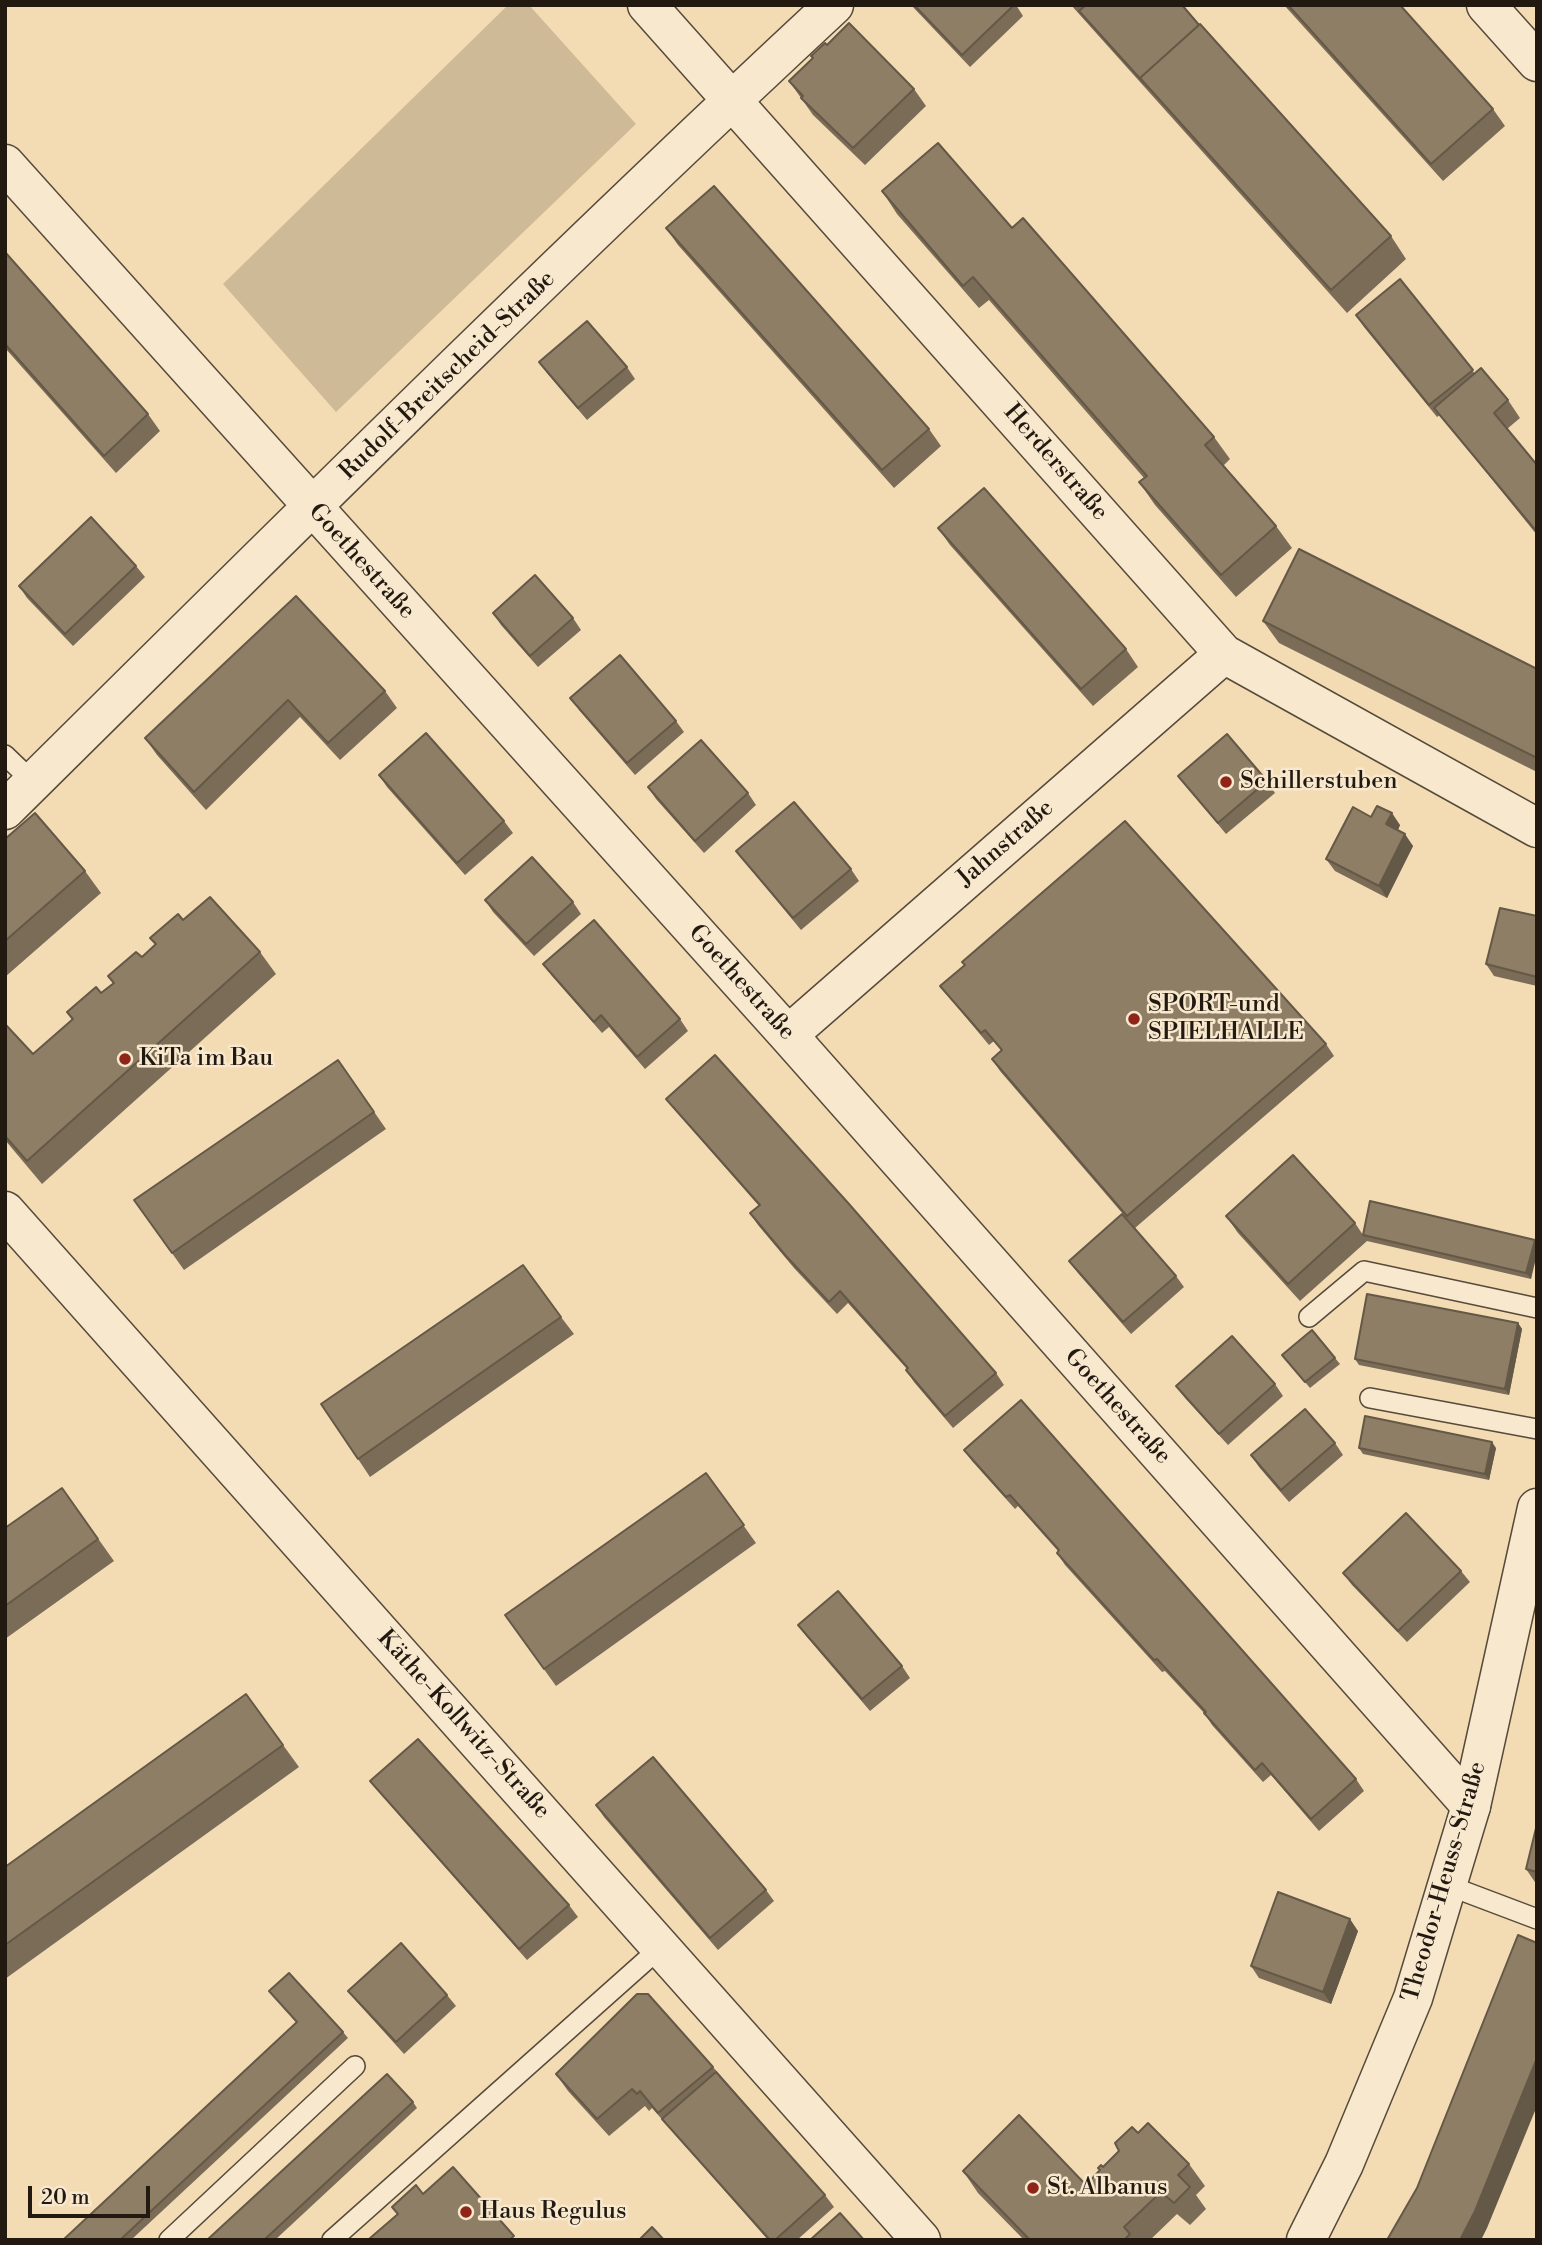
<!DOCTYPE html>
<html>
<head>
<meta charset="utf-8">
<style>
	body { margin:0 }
	#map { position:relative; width:1542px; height:2245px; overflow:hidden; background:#f3dbb4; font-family:"Libre Bodoni",serif }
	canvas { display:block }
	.frame { position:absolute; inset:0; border:7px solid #221911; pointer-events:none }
	.scale { position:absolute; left:28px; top:2186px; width:122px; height:32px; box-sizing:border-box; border:4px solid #221911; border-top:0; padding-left:9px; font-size:21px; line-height:24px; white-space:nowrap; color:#221911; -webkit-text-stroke:5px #f7e8ce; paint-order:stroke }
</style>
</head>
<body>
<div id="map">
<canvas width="1542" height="2245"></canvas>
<div class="frame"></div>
<div class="scale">20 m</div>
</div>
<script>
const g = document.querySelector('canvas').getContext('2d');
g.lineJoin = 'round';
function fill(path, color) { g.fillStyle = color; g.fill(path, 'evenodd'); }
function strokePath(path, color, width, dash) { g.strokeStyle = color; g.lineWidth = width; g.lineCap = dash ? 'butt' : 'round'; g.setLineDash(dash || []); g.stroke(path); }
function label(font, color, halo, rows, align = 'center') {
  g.font = font + ' "Libre Bodoni",serif'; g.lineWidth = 5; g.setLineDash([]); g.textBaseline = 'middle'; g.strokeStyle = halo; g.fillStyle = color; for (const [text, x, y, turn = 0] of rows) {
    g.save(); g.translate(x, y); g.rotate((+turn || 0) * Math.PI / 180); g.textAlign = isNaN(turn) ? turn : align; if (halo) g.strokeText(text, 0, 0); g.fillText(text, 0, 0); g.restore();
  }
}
fill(new Path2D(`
	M 508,5 L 529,5 L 636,124 L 336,412 L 223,284 Z`), '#cfba98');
const service = new Path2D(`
	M 5,755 L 33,782
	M 1309,1317 L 1364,1271 L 1537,1308
	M 1370,1398 L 1537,1429
	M 1447,1885 L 1537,1919
	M 169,2240 L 355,2066
	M 332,2240 L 661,1947`);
const minor = new Path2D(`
	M 647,5 L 1224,654 L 1537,828
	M 1486,5 L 1537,62
	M 5,164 L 788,1035 L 1471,1806
	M 5,810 C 279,539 552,267 834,5
	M 788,1035 L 1224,654
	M 5,1211 L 921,2240`);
const tertiary = new Path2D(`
	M 1306,2240 L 1344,2164 L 1413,1998 L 1471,1806 L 1537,1508`);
strokePath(service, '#564a3a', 22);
strokePath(minor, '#564a3a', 41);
strokePath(tertiary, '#564a3a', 41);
strokePath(service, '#f7e8ce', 19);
strokePath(minor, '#f7e8ce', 38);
strokePath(tertiary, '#f7e8ce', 38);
fill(new Path2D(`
	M 911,5 L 1016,5 L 1023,16 L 970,67 Z
	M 1071,5 L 1182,5 L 1391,236 L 1406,259 L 1347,313 Z
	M 1284,5 L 1400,5 L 1493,109 L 1505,126 L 1443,181 Z
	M 827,45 L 914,89 L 926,106 L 865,165 L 813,115 L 789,81 Z
	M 882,191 L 1012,228 L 1214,437 L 1230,459 L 1223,466 L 1276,526 L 1292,548 L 1236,597 L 1155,505 L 1139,482 L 1144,478 L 989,300 L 979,308 L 897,214 Z
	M 666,228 L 929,429 L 941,446 L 894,488 L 678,245 Z
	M 5,252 L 148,414 L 160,431 L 116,473 L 5,348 Z
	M 1400,279 L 1475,374 L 1508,400 L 1520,418 L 1507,429 L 1537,465 L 1537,535 L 1440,415 L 1437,417 L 1364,327 L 1356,315 Z
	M 539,362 L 627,367 L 635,379 L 587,420 L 547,373 Z
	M 938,528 L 1126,649 L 1138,667 L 1093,706 L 950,545 Z
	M 136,566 L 145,577 L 73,646 L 27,598 L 19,586 Z
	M 296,596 L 385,691 L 397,708 L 340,760 L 300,717 L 206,810 L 157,755 L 145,738 Z
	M 493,613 L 573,618 L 581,630 L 538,667 L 501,625 Z
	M 1263,621 L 1537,669 L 1537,772 L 1279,643 Z
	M 571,698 L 676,721 L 684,732 L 635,775 L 579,710 Z
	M 379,775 L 504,821 L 513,833 L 465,875 L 387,787 Z
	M 1178,776 L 1267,781 L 1275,793 L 1226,834 L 1187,787 Z
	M 648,787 L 748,793 L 756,805 L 704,853 L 656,799 Z
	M 1371,817 L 1400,825 L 1398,830 L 1413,846 L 1387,898 L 1335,871 L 1326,859 Z
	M 5,839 L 85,871 L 101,893 L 5,977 Z
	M 736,851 L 851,869 L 859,881 L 801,930 L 745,862 Z
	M 485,900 L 573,902 L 581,914 L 534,956 L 493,912 Z
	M 1537,916 L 1537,986 L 1494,976 L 1486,964 Z
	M 183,920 L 260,952 L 276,974 L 42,1184 L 5,1140 L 5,1024 L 33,1054 L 72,1020 L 67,1012 L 101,993 L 113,983 L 108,976 L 142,957 L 155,945 L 150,938 Z
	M 543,964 L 680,1019 L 688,1031 L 645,1069 L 609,1027 L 602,1033 L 552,976 Z
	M 940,986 L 1326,1044 L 1334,1056 L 1135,1228 L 1000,1071 L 992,1059 L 1002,1051 L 994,1041 L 989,1045 L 949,997 Z
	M 338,1060 L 386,1129 L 184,1270 L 134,1200 Z
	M 666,1099 L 996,1373 L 1004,1385 L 953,1428 L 914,1382 L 906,1370 L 907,1369 L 848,1303 L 837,1314 L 794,1268 L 758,1225 L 750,1213 L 759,1206 L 675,1110 Z
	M 1226,1216 L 1355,1223 L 1363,1235 L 1535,1240 L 1531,1279 L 1367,1241 L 1300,1301 L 1238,1233 Z
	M 1069,1261 L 1176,1276 L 1184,1287 L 1131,1334 L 1078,1273 Z
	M 561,1317 L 574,1334 L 370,1477 L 358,1459 Z
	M 1518,1323 L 1522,1329 L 1509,1395 L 1359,1365 L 1355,1359 Z
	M 1282,1355 L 1335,1358 L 1340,1364 L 1310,1388 Z
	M 1275,1384 L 1283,1396 L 1228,1445 L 1185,1398 L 1176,1386 Z
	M 1335,1443 L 1343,1455 L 1289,1502 L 1259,1467 L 1251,1455 Z
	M 1359,1448 L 1496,1448 L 1489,1480 L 1363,1454 Z
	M 964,1450 L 1356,1779 L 1364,1791 L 1319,1831 L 1271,1775 L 1263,1782 L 1212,1725 L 1205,1714 L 1165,1671 L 1162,1672 L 1065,1565 L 1057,1553 L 1058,1551 L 1018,1506 L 1015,1509 L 972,1461 Z
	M 706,1473 L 756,1543 L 556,1686 L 505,1615 Z
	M 62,1488 L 114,1561 L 5,1639 L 5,1528 Z
	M 1461,1571 L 1470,1582 L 1407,1642 L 1352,1585 L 1343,1573 Z
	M 798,1625 L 902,1666 L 910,1678 L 870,1711 L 807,1637 Z
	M 246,1694 L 299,1767 L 5,1979 L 5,1867 Z
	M 370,1781 L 569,1905 L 578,1917 L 527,1960 L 379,1792 Z
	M 596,1805 L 766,1890 L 774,1901 L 718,1950 L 604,1817 Z
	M 1537,1824 L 1537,1885 L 1526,1869 Z
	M 1358,1931 L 1331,2004 L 1259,1978 L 1251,1966 Z
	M 269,1991 L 343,2032 L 348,2038 L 131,2240 L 63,2240 L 297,2023 Z
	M 348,1991 L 447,1995 L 456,2006 L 404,2054 L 357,2002 Z
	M 713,2067 L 825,2195 L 834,2207 L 797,2240 L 768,2240 L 652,2108 L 649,2111 L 645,2106 L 609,2136 L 568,2091 L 556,2074 Z
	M 413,2102 L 417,2108 L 275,2240 L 207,2240 Z
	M 1138,2133 L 1189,2164 L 1205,2186 L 1196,2195 L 1206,2209 L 1190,2225 L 1177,2214 L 1150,2240 L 1024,2240 L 978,2193 L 963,2171 L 1086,2185 Z`), '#7b6c58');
fill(new Path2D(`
	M 1392,813 L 1400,825 L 1395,836 L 1386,824 Z
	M 1405,834 L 1413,846 L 1387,898 L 1379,886 Z
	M 1535,1240 L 1537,1244 L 1537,1254 L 1531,1279 L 1526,1273 Z
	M 1518,1323 L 1522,1329 L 1509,1395 L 1505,1389 Z
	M 1492,1442 L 1496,1448 L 1489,1480 L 1485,1474 Z
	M 1350,1919 L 1358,1931 L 1331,2004 L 1323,1992 Z
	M 1537,2058 L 1537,2106 L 1487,2228 L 1481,2240 L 1460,2240 Z`), '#645847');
const building = new Path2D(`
	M 914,5 L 1014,5 L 962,55 Z
	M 1086,5 L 1182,5 L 1199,25 L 1140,78 L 1144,83 L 1079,11 Z
	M 1288,5 L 1400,5 L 1493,109 L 1431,164 Z
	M 849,23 L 914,89 L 853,148 L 801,98 L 803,96 L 789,81 L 813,58 L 811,56 L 825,43 L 827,45 Z
	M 1200,24 L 1391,236 L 1331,290 L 1140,78 Z
	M 938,143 L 1012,228 L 1023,218 L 1214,437 L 1205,445 L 1276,526 L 1221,575 L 1139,482 L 1147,476 L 973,277 L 963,286 L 882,191 Z
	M 714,186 L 929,429 L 882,470 L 666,228 Z
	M 5,252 L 148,414 L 104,456 L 5,344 Z
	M 1400,279 L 1473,370 L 1429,405 L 1356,315 Z
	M 587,321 L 627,367 L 578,408 L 539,362 Z
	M 1481,368 L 1508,400 L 1494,413 L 1537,465 L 1537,532 L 1434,408 Z
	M 984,488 L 1126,649 L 1081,689 L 938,528 Z
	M 91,517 L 136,566 L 65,634 L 19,586 Z
	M 1299,549 L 1537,669 L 1537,758 L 1263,621 Z
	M 535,575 L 573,618 L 530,656 L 493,613 Z
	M 296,596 L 385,691 L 328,743 L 288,700 L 194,792 L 145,738 Z
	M 620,655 L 676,721 L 627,763 L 570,698 Z
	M 426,733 L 504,821 L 457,863 L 379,775 Z
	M 1227,734 L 1267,781 L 1218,823 L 1178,776 Z
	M 701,740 L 748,793 L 695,841 L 648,787 Z
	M 794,802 L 851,869 L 793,918 L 736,851 Z
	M 1377,806 L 1392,813 L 1386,824 L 1405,834 L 1379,886 L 1326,859 L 1353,807 L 1371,817 Z
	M 35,813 L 85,871 L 5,941 L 5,839 Z
	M 1125,821 L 1326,1044 L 1127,1216 L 992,1059 L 1002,1050 L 985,1030 L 981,1033 L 940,986 L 965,965 L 962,962 Z
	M 532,857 L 573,902 L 526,944 L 485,900 Z
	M 210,897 L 260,952 L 27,1161 L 5,1136 L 5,1024 L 33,1054 L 73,1019 L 67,1012 L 96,987 L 101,993 L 114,983 L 108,976 L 136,952 L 142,957 L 156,944 L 150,938 L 178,914 L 183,920 Z
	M 1500,908 L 1537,916 L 1537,977 L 1486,964 Z
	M 594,920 L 680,1019 L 637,1057 L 601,1015 L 594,1022 L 543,964 Z
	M 715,1055 L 849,1204 L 996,1373 L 945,1416 L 906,1370 L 908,1368 L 840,1291 L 829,1302 L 786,1256 L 750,1213 L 760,1205 L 666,1099 Z
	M 338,1060 L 374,1112 L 172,1253 L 134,1200 Z
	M 1293,1155 L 1355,1223 L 1288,1284 L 1226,1216 Z
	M 1370,1201 L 1535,1240 L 1526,1273 L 1363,1235 Z
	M 1122,1214 L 1176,1276 L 1123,1322 L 1069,1261 Z
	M 523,1265 L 561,1317 L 358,1459 L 321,1404 Z
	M 1367,1294 L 1518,1323 L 1505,1389 L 1355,1359 Z
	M 1312,1330 L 1335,1358 L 1305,1382 L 1282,1355 Z
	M 1232,1336 L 1275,1384 L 1219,1434 L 1176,1386 Z
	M 1021,1400 L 1356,1779 L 1311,1819 L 1262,1763 L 1255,1770 L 1204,1713 L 1206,1712 L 1157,1659 L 1154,1660 L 1057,1553 L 1059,1550 L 1010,1495 L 1006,1497 L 964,1450 Z
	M 1305,1409 L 1335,1443 L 1281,1490 L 1251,1455 Z
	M 1365,1416 L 1492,1442 L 1485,1474 L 1359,1448 Z
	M 706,1473 L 744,1525 L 544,1669 L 505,1615 Z
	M 62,1488 L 98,1539 L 5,1606 L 5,1528 Z
	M 1406,1513 L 1461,1571 L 1398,1631 L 1343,1573 Z
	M 838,1591 L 902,1666 L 862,1699 L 798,1625 Z
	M 246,1694 L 283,1745 L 5,1945 L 5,1867 Z
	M 418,1739 L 569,1905 L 519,1949 L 370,1781 Z
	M 653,1757 L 766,1890 L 710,1938 L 596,1805 Z
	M 1537,1824 L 1537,1872 L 1526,1869 Z
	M 1278,1892 L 1350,1919 L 1323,1992 L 1251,1966 Z
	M 1518,1935 L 1537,1943 L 1537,2058 L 1475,2211 L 1460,2240 L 1387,2240 L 1417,2188 Z
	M 401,1943 L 447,1995 L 396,2042 L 348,1991 Z
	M 289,1973 L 343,2032 L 120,2240 L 63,2240 L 297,2022 L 269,1991 Z
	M 637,1994 L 648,1994 L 713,2067 L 658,2113 L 640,2091 L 637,2094 L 632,2089 L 597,2119 L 556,2074 Z
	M 716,2072 L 825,2195 L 775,2240 L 770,2240 L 662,2119 Z
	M 387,2074 L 413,2102 L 264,2240 L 207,2240 Z
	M 1019,2115 L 1086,2185 L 1100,2170 L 1098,2168 L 1101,2165 L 1103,2167 L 1119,2151 L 1115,2143 L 1132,2127 L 1138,2133 L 1148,2123 L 1189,2164 L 1178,2175 L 1190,2187 L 1174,2203 L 1161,2192 L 1124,2227 L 1130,2234 L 1124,2240 L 1030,2240 L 963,2171 Z
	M 453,2167 L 514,2236 L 509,2240 L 370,2240 L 369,2239 L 398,2214 L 392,2207 L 416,2185 L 423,2194 Z
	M 840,2213 L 864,2240 L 810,2240 Z
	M 652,2227 L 664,2240 L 639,2240 Z`);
fill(building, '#8f7e66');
strokePath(building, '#645847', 2);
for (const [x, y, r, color] of [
	[1226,782,7,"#8f2418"],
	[1134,1019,7,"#8f2418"],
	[125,1059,7,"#8f2418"],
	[1033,2188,7,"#8f2418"],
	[466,2212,7,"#8f2418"]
]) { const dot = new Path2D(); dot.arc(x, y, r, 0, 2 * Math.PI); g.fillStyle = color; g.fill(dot); strokePath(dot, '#f7e8ce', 2.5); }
label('24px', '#221911', '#f7e8ce', [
	["Rudolf-Breitscheid-Straße",448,376,-44],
	["Herderstraße",1055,463,49],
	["Goethestraße",361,562,48],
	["Jahnstraße",1006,844,-41],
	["Goethestraße",741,983,48],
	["Goethestraße",1117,1407,48],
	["Käthe-Kollwitz-Straße",463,1725,48],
	["Theodor-Heuss-Straße",1445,1882,-74]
]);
label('24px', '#221911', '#f7e8ce', [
	["Schillerstuben",1240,782],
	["SPORT-und",1148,1005],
	["SPIELHALLE",1148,1033],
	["KiTa im Bau",139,1059],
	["St. Albanus",1047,2188],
	["Haus Regulus",480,2212]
], 'left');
</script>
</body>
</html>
